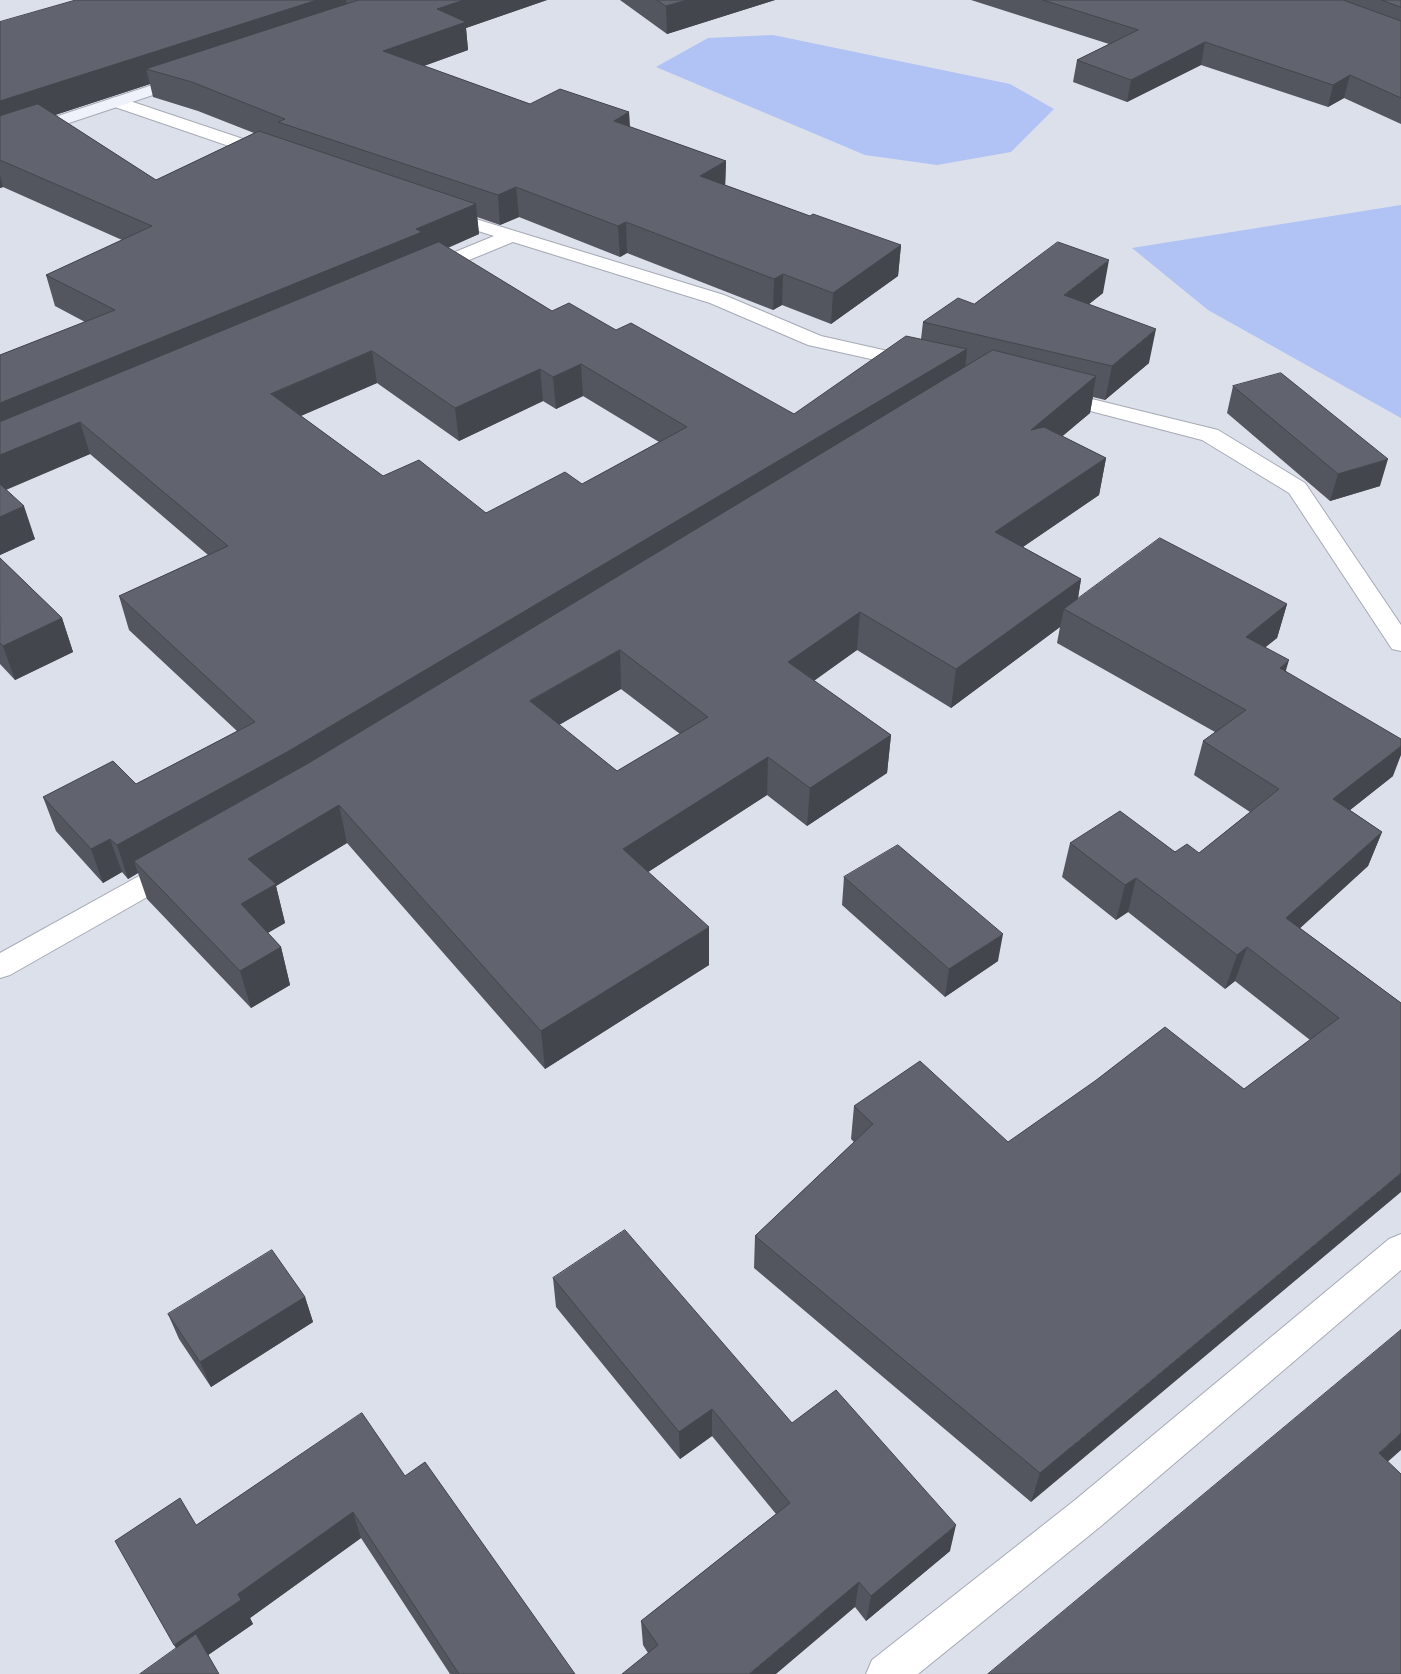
<!DOCTYPE html>
<html>
<head>
<meta charset="utf-8">
<style>
	body { margin:0 }
	canvas { display:block; background:#dce0eb }
</style>
</head>
<body>
<canvas width="1401" height="1674"></canvas>
<script>
const g = document.querySelector('canvas').getContext('2d');
g.lineJoin = 'round';
function fill(path, color) { g.fillStyle = color; g.fill(path, 'evenodd'); }
function strokePath(path, color, width, dash) { g.strokeStyle = color; g.lineWidth = width; g.lineCap = dash ? 'butt' : 'round'; g.setLineDash(dash || []); g.stroke(path); }
fill(new Path2D(`
	M 773,35 L 1010,84 L 1054,109 L 1011,152 L 937,165 L 865,155 L 656,67 L 708,38 Z
	M 1401,205 L 1401,418 L 1208,310 L 1132,248 Z`), '#b1c2f4');
const lane = new Path2D(`
	M 176,858 L 186,861 L 190,868 L 186,875 L 10,975 L 0,978 L 0,953 L 166,861 Z`);
const street = new Path2D(`
	M 118,97 L 276,150 L 279,154 L 276,158 L 270,159 L 264,158 L 112,106 L 110,102 L 112,98 Z
	M 443,209 L 724,295 L 821,336 L 923,359 L 926,363 L 923,367 L 916,369 L 808,345 L 710,303 L 513,242 L 435,274 L 428,276 L 421,274 L 418,270 L 421,266 L 494,236 L 437,218 L 434,214 L 437,210 Z
	M 1055,390 L 1218,430 L 1305,483 L 1401,625 L 1401,651 L 1392,649 L 1289,493 L 1202,440 L 1048,400 L 1045,396 L 1048,392 Z
	M 1401,1234 L 1401,1270 L 1101,1526 L 918,1674 L 866,1674 L 872,1660 L 1075,1500 L 1389,1239 Z`);
const secondary = new Path2D(`
	M 186,74 L 192,76 L 194,79 L 192,82 L 0,146 L 0,135 Z`);
strokePath(lane, '#a6aab5', 2);
strokePath(street, '#a6aab5', 2);
strokePath(secondary, '#a6aab5', 2);
fill(lane, '#fff');
fill(street, '#fff');
fill(secondary, '#eff2fb');
fill(new Path2D(`
	M 317,0 L 547,0 L 466,28 L 468,50 L 424,66 L 530,104 L 629,112 L 630,127 L 726,161 L 725,185 L 810,216 L 901,245 L 898,276 L 831,324 L 782,305 L 773,310 L 627,253 L 620,257 L 519,217 L 500,225 L 477,217 L 479,234 L 448,248 L 552,311 L 616,330 L 794,414 L 921,339 L 923,322 L 974,304 L 1103,293 L 1089,304 L 1149,363 L 1105,400 L 1093,397 L 1090,413 L 1062,436 L 1106,458 L 1099,495 L 1023,547 L 1081,579 L 1078,599 L 1287,604 L 1277,638 L 1265,647 L 1286,671 L 1393,776 L 1350,810 L 1382,832 L 1368,866 L 1300,928 L 1401,1003 L 1031,1502 L 754,1268 L 755,1236 L 854,1142 L 851,1139 L 854,1106 L 1008,1142 L 1244,1089 L 1310,1040 L 1235,981 L 1225,989 L 1128,912 L 1116,920 L 1062,877 L 1070,843 L 1199,853 L 1250,812 L 1194,775 L 1203,741 L 1215,732 L 1057,643 L 1060,627 L 951,708 L 857,650 L 814,681 L 891,735 L 887,773 L 807,826 L 767,795 L 648,872 L 709,965 L 545,1069 L 347,843 L 276,886 L 285,923 L 268,933 L 281,947 L 290,985 L 251,1008 L 147,899 L 138,873 L 128,879 L 122,872 L 103,883 L 56,831 L 43,797 L 136,784 L 237,731 L 129,630 L 119,596 L 208,555 L 90,454 L 6,490 L 35,539 L 0,555 L 0,355 L 85,322 L 55,306 L 46,275 L 122,240 L 3,187 L 0,188 L 0,22 ZM 150,84 L 153,97 L 198,111 L 254,133 L 156,180 L 55,115 ZM 377,383 L 459,441 L 543,401 L 556,409 L 583,396 L 659,442 L 582,484 L 486,513 L 383,476 L 301,416 ZM 621,689 L 680,734 L 617,771 L 559,725 Z
	M 620,0 L 775,0 L 667,34 Z
	M 971,0 L 1401,0 L 1401,124 L 1344,98 L 1328,107 L 1201,65 L 1127,102 L 1073,82 L 1077,60 L 1109,44 Z
	M 1233,386 L 1380,486 L 1330,501 L 1227,413 Z
	M 0,558 L 62,618 L 73,652 L 15,680 L 0,664 Z
	M 844,877 L 998,961 L 945,997 L 842,905 Z
	M 553,1278 L 792,1423 L 950,1551 L 866,1621 L 855,1607 L 648,1653 L 643,1645 L 641,1621 L 776,1514 L 712,1436 L 680,1459 L 556,1307 Z
	M 305,1297 L 313,1322 L 211,1387 L 179,1339 L 168,1314 Z
	M 405,1476 L 575,1674 L 450,1674 L 361,1538 L 250,1618 L 253,1624 L 208,1655 L 176,1649 L 196,1525 Z`), '#53565f');
fill(new Path2D(`
	M 317,0 L 346,0 L 349,18 L 146,69 L 150,84 L 0,133 L 0,101 Z
	M 464,0 L 547,0 L 466,28 L 468,50 L 387,79 L 383,51 L 437,9 Z
	M 687,0 L 775,0 L 667,34 L 666,6 Z
	M 1205,42 L 1201,65 L 1127,102 L 1131,80 Z
	M 1350,75 L 1344,98 L 1328,107 L 1333,85 Z
	M 629,112 L 630,142 L 614,121 Z
	M 726,161 L 725,191 L 700,176 Z
	M 0,175 L 3,187 L 0,188 Z
	M 516,187 L 519,217 L 500,225 L 498,195 Z
	M 476,204 L 479,234 L 0,440 L 0,403 Z
	M 626,222 L 627,253 L 620,257 L 618,226 Z
	M 901,245 L 898,276 L 831,324 L 833,293 Z
	M 1109,260 L 1103,293 L 1059,328 L 1064,295 Z
	M 783,274 L 782,305 L 773,310 L 774,279 Z
	M 1156,329 L 1149,363 L 1105,400 L 1112,366 Z
	M 967,349 L 964,381 L 144,870 L 134,861 L 138,873 L 128,879 L 117,845 Z
	M 372,351 L 377,383 L 277,426 L 271,394 Z
	M 581,364 L 583,396 L 556,409 L 553,377 Z
	M 540,369 L 543,401 L 459,441 L 455,408 Z
	M 1096,376 L 1090,413 L 1026,467 L 1031,430 Z
	M 80,422 L 90,454 L 0,492 L 0,455 Z
	M 1106,458 L 1099,495 L 989,570 L 995,532 Z
	M 1388,459 L 1380,486 L 1330,501 L 1338,474 Z
	M 24,506 L 35,539 L 0,555 L 0,517 Z
	M 1081,579 L 1075,615 L 1064,609 L 1060,627 L 951,708 L 956,669 Z
	M 1287,604 L 1277,638 L 1236,671 L 1246,637 Z
	M 860,612 L 857,650 L 786,700 L 788,662 Z
	M 62,618 L 73,652 L 15,680 L 3,646 Z
	M 620,650 L 621,689 L 533,740 L 530,701 Z
	M 1289,660 L 1279,694 L 1280,668 Z
	M 891,735 L 887,773 L 807,826 L 810,788 Z
	M 1401,746 L 1401,755 L 1393,776 L 1321,833 L 1333,799 Z
	M 768,757 L 767,795 L 625,887 L 623,849 Z
	M 339,805 L 347,843 L 276,886 L 285,923 L 251,942 L 241,904 L 248,859 Z
	M 1382,832 L 1368,866 L 1274,952 L 1286,918 Z
	M 110,839 L 122,872 L 103,883 L 91,849 Z
	M 1136,878 L 1128,912 L 1116,920 L 1125,885 Z
	M 709,927 L 709,965 L 545,1069 L 541,1031 Z
	M 1003,934 L 998,961 L 945,997 L 949,969 Z
	M 281,947 L 290,985 L 251,1008 L 240,971 Z
	M 1247,947 L 1235,981 L 1225,989 L 1237,955 Z
	M 1401,1173 L 1401,1192 L 1031,1502 L 1040,1473 Z
	M 305,1297 L 313,1322 L 211,1387 L 200,1362 Z
	M 712,1409 L 712,1436 L 680,1459 L 679,1432 Z
	M 1401,1433 L 1401,1450 L 1357,1489 L 1379,1453 Z
	M 353,1512 L 361,1538 L 250,1618 L 253,1624 L 188,1669 L 174,1645 L 238,1594 Z
	M 956,1525 L 950,1551 L 866,1621 L 871,1596 Z
	M 859,1582 L 855,1607 L 776,1674 L 749,1674 Z`), '#44464d');
const building = new Path2D(`
	M 76,0 L 317,0 L 0,101 L 0,22 Z
	M 359,0 L 464,0 L 437,9 L 466,22 L 383,51 L 530,104 L 560,89 L 629,112 L 614,121 L 726,161 L 700,176 L 810,216 L 813,214 L 901,245 L 833,293 L 783,274 L 774,279 L 626,222 L 618,226 L 516,187 L 498,195 L 492,193 L 278,122 L 285,119 L 192,82 L 146,69 Z
	M 657,0 L 687,0 L 666,6 Z
	M 1043,0 L 1343,0 L 1401,21 L 1401,98 L 1350,75 L 1333,85 L 1205,42 L 1131,80 L 1077,60 L 1138,30 Z
	M 1382,0 L 1401,0 L 1401,7 Z
	M 38,104 L 156,180 L 259,131 L 476,204 L 416,229 L 422,232 L 0,403 L 0,355 L 115,310 L 46,275 L 152,226 L 0,160 L 0,116 Z
	M 439,242 L 552,311 L 569,303 L 616,330 L 631,323 L 794,414 L 906,336 L 967,349 L 287,752 L 117,845 L 110,839 L 91,849 L 43,797 L 113,761 L 136,784 L 255,722 L 119,596 L 228,546 L 80,422 L 0,455 L 0,422 ZM 372,351 L 455,408 L 540,369 L 553,377 L 581,364 L 687,427 L 582,484 L 565,472 L 486,513 L 419,460 L 383,476 L 271,394 Z
	M 1058,242 L 1109,260 L 1064,295 L 1156,329 L 1112,366 L 923,322 L 958,298 L 974,304 Z
	M 993,350 L 1096,376 L 1031,430 L 1044,427 L 1106,458 L 995,532 L 1081,579 L 956,669 L 860,612 L 788,662 L 891,735 L 810,788 L 768,757 L 623,849 L 709,927 L 541,1031 L 339,805 L 248,859 L 276,884 L 241,904 L 281,947 L 240,971 L 134,861 L 307,764 ZM 620,650 L 708,717 L 617,771 L 530,701 Z
	M 1281,373 L 1388,459 L 1338,474 L 1233,386 Z
	M 0,484 L 24,506 L 0,517 Z
	M 1160,538 L 1287,604 L 1246,637 L 1289,660 L 1280,668 L 1401,739 L 1401,746 L 1333,799 L 1382,832 L 1286,918 L 1401,1003 L 1401,1173 L 1040,1473 L 755,1236 L 873,1124 L 854,1106 L 920,1061 L 1008,1142 L 1095,1081 L 1165,1027 L 1244,1089 L 1339,1018 L 1247,947 L 1237,955 L 1136,878 L 1125,885 L 1070,843 L 1120,811 L 1175,852 L 1187,844 L 1199,853 L 1279,789 L 1203,741 L 1246,710 L 1064,609 Z
	M 0,558 L 62,618 L 3,646 L 0,643 Z
	M 898,845 L 1003,934 L 949,969 L 844,877 Z
	M 625,1230 L 792,1423 L 836,1390 L 956,1525 L 871,1596 L 859,1582 L 749,1674 L 622,1674 L 658,1645 L 641,1621 L 790,1503 L 712,1409 L 679,1432 L 553,1278 Z
	M 272,1250 L 305,1297 L 200,1362 L 168,1314 Z
	M 1401,1330 L 1401,1433 L 1379,1453 L 1401,1474 L 1401,1674 L 988,1674 Z
	M 362,1413 L 405,1476 L 425,1462 L 575,1674 L 459,1674 L 353,1512 L 238,1594 L 241,1600 L 174,1645 L 115,1541 L 180,1498 L 196,1525 Z
	M 196,1634 L 219,1674 L 140,1674 Z`);
fill(building, '#61646e');
strokePath(building, '#44464d', 1);
</script>
</body>
</html>
